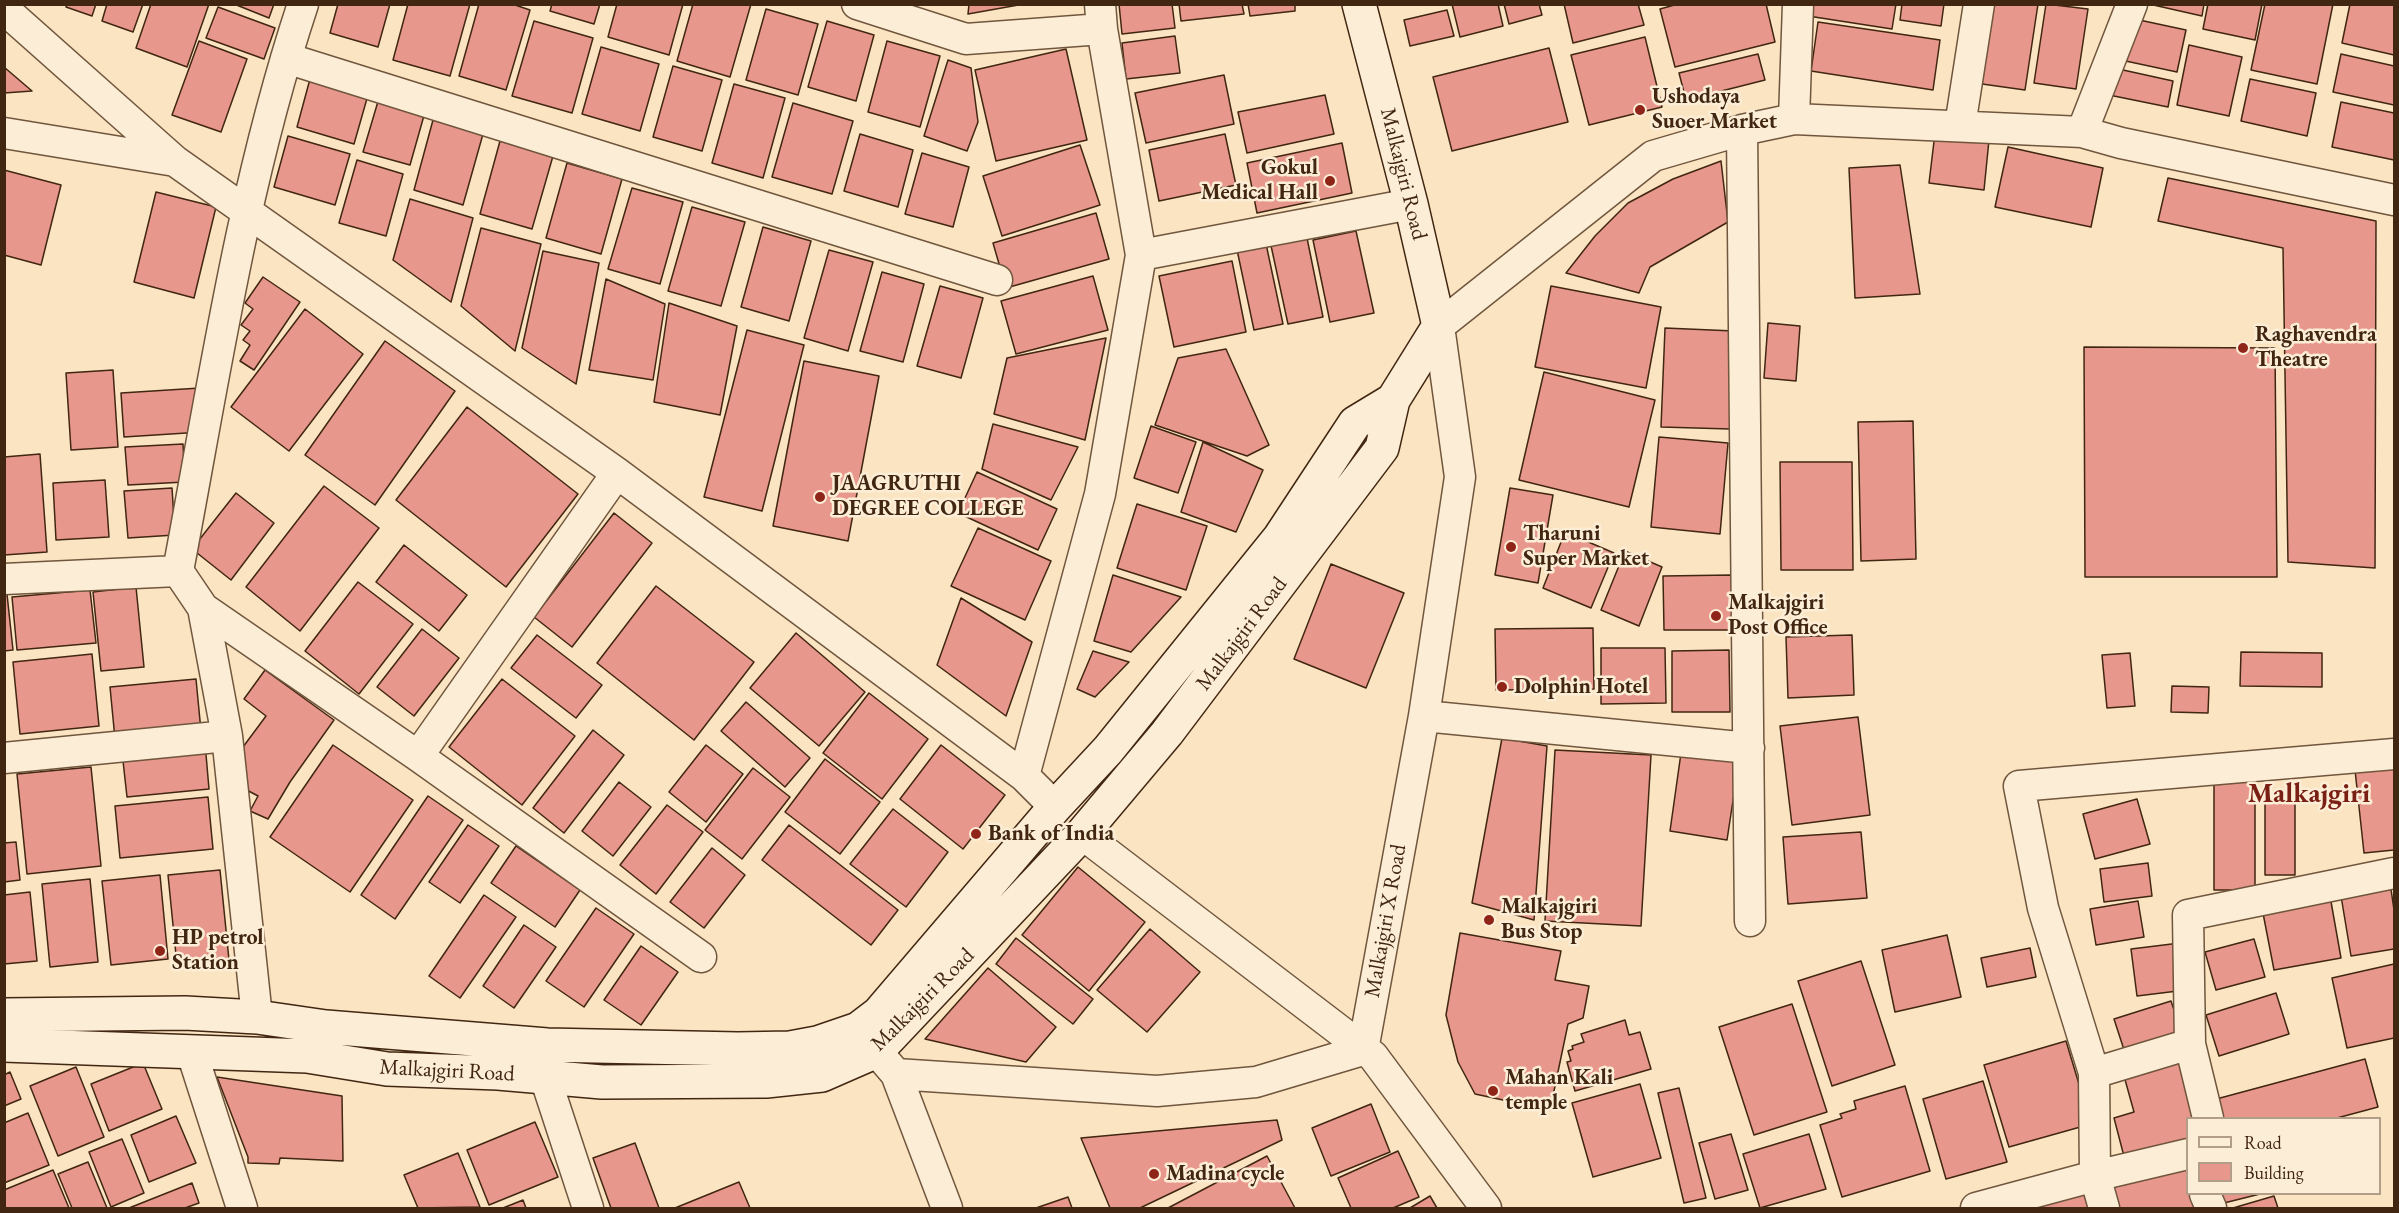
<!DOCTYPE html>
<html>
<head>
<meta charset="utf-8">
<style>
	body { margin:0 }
	#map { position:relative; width:2399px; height:1213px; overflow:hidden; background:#fbe4c2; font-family:"EB Garamond",serif }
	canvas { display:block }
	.frame { position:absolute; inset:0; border:6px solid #412611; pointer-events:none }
	.legend { position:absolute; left:2186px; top:1117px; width:195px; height:78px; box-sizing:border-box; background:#fcedd7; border:2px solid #b19d88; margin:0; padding:8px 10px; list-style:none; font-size:18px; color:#412611 }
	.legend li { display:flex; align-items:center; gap:12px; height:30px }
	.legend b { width:30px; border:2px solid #b19d88 }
</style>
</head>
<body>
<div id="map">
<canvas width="2399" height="1213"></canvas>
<div class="frame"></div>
<ul class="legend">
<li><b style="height:8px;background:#fcedd7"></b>Road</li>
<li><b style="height:16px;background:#e7978c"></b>Building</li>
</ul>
</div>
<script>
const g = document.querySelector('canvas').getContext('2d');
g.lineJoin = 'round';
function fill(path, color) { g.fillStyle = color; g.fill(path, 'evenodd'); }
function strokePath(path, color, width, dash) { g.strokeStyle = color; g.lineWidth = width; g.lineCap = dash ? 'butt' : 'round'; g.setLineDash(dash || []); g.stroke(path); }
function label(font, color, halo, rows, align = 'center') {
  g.font = font + ' "EB Garamond",serif'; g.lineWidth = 5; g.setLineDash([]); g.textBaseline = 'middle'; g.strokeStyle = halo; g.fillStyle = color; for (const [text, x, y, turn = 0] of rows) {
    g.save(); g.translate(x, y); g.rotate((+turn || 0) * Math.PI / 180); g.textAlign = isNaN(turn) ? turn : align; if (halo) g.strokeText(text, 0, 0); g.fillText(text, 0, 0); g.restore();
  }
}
const building = new Path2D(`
	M 67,4 L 96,4 L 92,16 L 66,7 Z
	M 107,4 L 143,4 L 133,32 L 102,21 Z
	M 151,4 L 209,4 L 187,67 L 136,48 Z
	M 234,4 L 274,4 L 269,18 Z
	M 338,4 L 390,4 L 378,47 L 330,33 Z
	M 408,4 L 470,4 L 450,76 L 393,60 Z
	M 479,4 L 512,4 L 530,10 L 506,90 L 459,76 Z
	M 552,4 L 600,4 L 594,24 L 550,11 Z
	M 617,4 L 683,4 L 669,55 L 608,37 Z
	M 693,4 L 751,4 L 730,77 L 677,61 Z
	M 969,4 L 1024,4 L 968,14 Z
	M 1119,4 L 1172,4 L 1175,28 L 1122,34 Z
	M 1179,4 L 1242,4 L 1244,14 L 1181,21 Z
	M 1248,4 L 1295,4 L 1295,11 L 1250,16 Z
	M 1452,4 L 1498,4 L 1503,26 L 1460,37 Z
	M 1504,4 L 1539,4 L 1542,15 L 1509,24 Z
	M 1564,4 L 1638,4 L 1644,25 L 1573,43 Z
	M 1678,4 L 1766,4 L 1775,42 L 1675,67 L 1660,9 Z
	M 1809,4 L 1896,4 L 1892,29 L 1808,16 Z
	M 1902,4 L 1944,4 L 1941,26 L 1900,20 Z
	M 1986,4 L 2038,4 L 2025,90 L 1975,83 Z
	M 2046,4 L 2088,9 L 2076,89 L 2034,83 Z
	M 2149,4 L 2204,4 L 2202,16 Z
	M 2208,4 L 2262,4 L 2255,40 L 2203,29 Z
	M 2265,4 L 2333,4 L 2317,84 L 2251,70 Z
	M 2350,4 L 2394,4 L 2394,55 L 2342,43 Z
	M 218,7 L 275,28 L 264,59 L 206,38 Z
	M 766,9 L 818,24 L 798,95 L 746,80 Z
	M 1447,10 L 1454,36 L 1410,46 L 1404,20 Z
	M 2130,18 L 2186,30 L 2177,72 L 2121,60 Z
	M 534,21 L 593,38 L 572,113 L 512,96 Z
	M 827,21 L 874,35 L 856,101 L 808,87 Z
	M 1818,22 L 1940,40 L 1933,90 L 1811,71 Z
	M 1175,36 L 1180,73 L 1126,79 L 1122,43 Z
	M 1645,37 L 1662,107 L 1589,125 L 1571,55 Z
	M 199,41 L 247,59 L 221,132 L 172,115 Z
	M 887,41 L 940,56 L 920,127 L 868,112 Z
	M 2189,45 L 2242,57 L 2229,116 L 2177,105 Z
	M 601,47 L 659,64 L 640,131 L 582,114 Z
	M 1549,48 L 1568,122 L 1452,151 L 1433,77 Z
	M 1066,49 L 1087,140 L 996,161 L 975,70 Z
	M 1758,54 L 1765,80 L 1686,100 L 1679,73 Z
	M 2341,54 L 2394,66 L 2394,105 L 2333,92 Z
	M 948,60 L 971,68 L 978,122 L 967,151 L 924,136 Z
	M 673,66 L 722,80 L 702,151 L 653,137 Z
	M 4,67 L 32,91 L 4,93 Z
	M 2114,68 L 2173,81 L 2168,107 L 2109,95 Z
	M 1224,75 L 1234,124 L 1146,143 L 1135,93 Z
	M 310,79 L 368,95 L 354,144 L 297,127 Z
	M 2250,79 L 2316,93 L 2307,136 L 2241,121 Z
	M 734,84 L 785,98 L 763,178 L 712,163 Z
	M 1325,95 L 1334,134 L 1247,153 L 1238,112 Z
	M 379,98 L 425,112 L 410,165 L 363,152 Z
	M 2341,102 L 2394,113 L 2394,160 L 2332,147 Z
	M 793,103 L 853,121 L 832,194 L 772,177 Z
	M 433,120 L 483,134 L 463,205 L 414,190 Z
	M 1935,133 L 1989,140 L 1984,190 L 1929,183 Z
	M 860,134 L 913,150 L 898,207 L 844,191 Z
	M 1225,134 L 1236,185 L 1159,201 L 1149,150 Z
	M 288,136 L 350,154 L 335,205 L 274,187 Z
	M 500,141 L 553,156 L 532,229 L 480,214 Z
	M 1342,143 L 1352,193 L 1257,213 L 1247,163 Z
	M 1080,145 L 1100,205 L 1002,236 L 983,176 Z
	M 2008,147 L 2103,168 L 2091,227 L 1995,207 Z
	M 922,153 L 969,167 L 953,227 L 905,214 Z
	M 357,160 L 403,174 L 386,236 L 339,223 Z
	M 1721,161 L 1728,222 L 1650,267 L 1639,293 L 1566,273 L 1595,236 L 1628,203 L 1673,179 Z
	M 567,163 L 622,179 L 601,254 L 546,238 Z
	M 1900,165 L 1920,294 L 1855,298 L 1849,168 Z
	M 4,170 L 61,185 L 41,265 L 4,255 Z
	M 2168,178 L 2376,221 L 2375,568 L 2288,562 L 2283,248 L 2158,221 Z
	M 632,188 L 683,202 L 660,284 L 608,269 Z
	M 156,192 L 216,207 L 194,298 L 134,282 Z
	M 410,199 L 473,218 L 451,302 L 393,260 Z
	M 692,207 L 745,222 L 721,306 L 668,291 Z
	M 1096,213 L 1109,259 L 1006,288 L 993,243 Z
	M 763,227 L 811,241 L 789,321 L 741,307 Z
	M 481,228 L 541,244 L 515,351 L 461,306 Z
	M 1356,231 L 1374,313 L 1330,322 L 1313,240 Z
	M 1306,233 L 1323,317 L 1288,324 L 1270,241 Z
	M 1265,239 L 1283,324 L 1254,330 L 1236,245 Z
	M 829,250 L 873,262 L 848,351 L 804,338 Z
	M 543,251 L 599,263 L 576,384 L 522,348 Z
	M 1232,261 L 1246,332 L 1174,347 L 1159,276 Z
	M 882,272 L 924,284 L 903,362 L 860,351 Z
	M 1093,276 L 1108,330 L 1016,354 L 1001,301 Z
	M 263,277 L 300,302 L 254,370 L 240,361 L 250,345 L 243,340 L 250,331 L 241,325 L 253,309 L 245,303 Z
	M 606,279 L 665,304 L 653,380 L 589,370 Z
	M 940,286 L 983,298 L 961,378 L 917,366 Z
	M 1551,286 L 1661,307 L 1646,388 L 1535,367 Z
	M 669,303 L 737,326 L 720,415 L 654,402 Z
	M 305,309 L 363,354 L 289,451 L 231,407 Z
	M 1768,323 L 1800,326 L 1796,381 L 1764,378 Z
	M 1665,328 L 1734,331 L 1730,429 L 1661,427 Z
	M 747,330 L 804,345 L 762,511 L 704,497 Z
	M 1106,338 L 1085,440 L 994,414 L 1007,358 Z
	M 385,341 L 455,391 L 375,505 L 305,455 Z
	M 2084,347 L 2275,348 L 2277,577 L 2085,577 Z
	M 1226,349 L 1269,445 L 1247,456 L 1155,425 L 1178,358 Z
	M 804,361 L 879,376 L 848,541 L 773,526 Z
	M 113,370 L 118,447 L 71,450 L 66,373 Z
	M 1544,372 L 1655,400 L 1629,507 L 1519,480 Z
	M 200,388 L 202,432 L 124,437 L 121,393 Z
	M 467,407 L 578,494 L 506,587 L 396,500 Z
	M 1913,421 L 1916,559 L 1861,561 L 1858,422 Z
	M 993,424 L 1078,447 L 1051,500 L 982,469 Z
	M 1151,426 L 1196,442 L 1178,493 L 1134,478 Z
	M 1659,437 L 1728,443 L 1720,534 L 1651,527 Z
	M 1203,442 L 1263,470 L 1236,532 L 1181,512 Z
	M 183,444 L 185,482 L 128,485 L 125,447 Z
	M 40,454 L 47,552 L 4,555 L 4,457 Z
	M 1780,462 L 1852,462 L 1853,570 L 1781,570 Z
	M 977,472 L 1057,509 L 1038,550 L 958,513 Z
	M 105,480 L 109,537 L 56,540 L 53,483 Z
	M 324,486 L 379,528 L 300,631 L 246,587 Z
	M 172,488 L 175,535 L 128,538 L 124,491 Z
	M 1510,488 L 1553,495 L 1538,583 L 1495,575 Z
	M 236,493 L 274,523 L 231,580 L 192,549 Z
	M 1137,504 L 1207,526 L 1186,590 L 1117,568 Z
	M 614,513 L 652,543 L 572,647 L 534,617 Z
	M 978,528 L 1051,561 L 1025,620 L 951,586 Z
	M 1565,532 L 1614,553 L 1591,608 L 1543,588 Z
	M 404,545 L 467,595 L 439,631 L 376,582 Z
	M 1625,551 L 1662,567 L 1639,626 L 1601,610 Z
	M 1331,564 L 1404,593 L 1366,688 L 1294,659 Z
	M 1113,575 L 1181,597 L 1131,652 L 1094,641 Z
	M 1732,575 L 1733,630 L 1664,630 L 1663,576 Z
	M 358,582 L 413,624 L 359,694 L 305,651 Z
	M 656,586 L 754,662 L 694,740 L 597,663 Z
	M 136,587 L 144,667 L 101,671 L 93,592 Z
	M 90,590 L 96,643 L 17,650 L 12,597 Z
	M 4,594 L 7,594 L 13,650 L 4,651 Z
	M 961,598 L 1032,642 L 1006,716 L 937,665 Z
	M 1593,628 L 1594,689 L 1496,690 L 1495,629 Z
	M 422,629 L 459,658 L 414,716 L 377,687 Z
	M 796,633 L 865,692 L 819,746 L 750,688 Z
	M 537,635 L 602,685 L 576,718 L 511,668 Z
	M 1852,635 L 1854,695 L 1788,698 L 1786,637 Z
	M 1601,648 L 1665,648 L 1666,703 L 1601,704 Z
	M 1729,650 L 1730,712 L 1672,712 L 1672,651 Z
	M 1093,651 L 1129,662 L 1095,697 L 1077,689 Z
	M 2241,652 L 2322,653 L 2322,687 L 2240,686 Z
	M 2130,653 L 2135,706 L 2107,708 L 2102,655 Z
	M 92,654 L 99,726 L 20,734 L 13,662 Z
	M 265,670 L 334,720 L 290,782 L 268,819 L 250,811 L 258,796 L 243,788 L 243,747 L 266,716 L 244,699 Z
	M 196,679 L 201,731 L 115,739 L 110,687 Z
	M 502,679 L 575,736 L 522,805 L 449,747 Z
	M 2172,686 L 2209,687 L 2208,713 L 2171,712 Z
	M 869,693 L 928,739 L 882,799 L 823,753 Z
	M 746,702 L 810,758 L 785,787 L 721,731 Z
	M 1858,717 L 1870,815 L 1792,825 L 1780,726 Z
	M 593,730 L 624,755 L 564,833 L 533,808 Z
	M 1502,738 L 1547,746 L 1534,920 L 1472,903 Z
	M 205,743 L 209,789 L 127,797 L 122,752 Z
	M 333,745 L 413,800 L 350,892 L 270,837 Z
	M 706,745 L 743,774 L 706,822 L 669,792 Z
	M 941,745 L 1005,795 L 963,849 L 900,799 Z
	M 1555,750 L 1651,755 L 1641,926 L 1545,921 Z
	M 1681,753 L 1739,761 L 1727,840 L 1670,831 Z
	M 825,759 L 880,802 L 840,854 L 785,812 Z
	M 2394,766 L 2394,850 L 2364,853 L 2355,770 Z
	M 91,767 L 101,866 L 27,874 L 17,774 Z
	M 753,768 L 790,797 L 742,859 L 705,830 Z
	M 2214,779 L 2255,779 L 2255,890 L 2214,890 Z
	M 619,782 L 651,807 L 613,856 L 582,831 Z
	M 2265,794 L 2295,794 L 2295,875 L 2265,875 Z
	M 428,796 L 463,820 L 395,919 L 361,895 Z
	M 208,797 L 213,849 L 120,858 L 115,806 Z
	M 2137,799 L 2150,844 L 2095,859 L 2083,814 Z
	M 667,805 L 703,832 L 656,894 L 620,865 Z
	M 893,809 L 948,852 L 906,907 L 850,864 Z
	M 468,825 L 499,846 L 460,903 L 429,882 Z
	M 789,825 L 898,910 L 871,945 L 762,860 Z
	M 1861,832 L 1867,898 L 1788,904 L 1783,837 Z
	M 16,842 L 20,880 L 4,882 L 4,843 Z
	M 516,846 L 580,890 L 555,927 L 491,883 Z
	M 712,848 L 745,875 L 704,928 L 670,902 Z
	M 2148,863 L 2152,896 L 2104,902 L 2100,869 Z
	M 1078,867 L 1145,922 L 1089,991 L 1022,935 Z
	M 220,870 L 229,960 L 177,965 L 168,875 Z
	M 160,875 L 168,959 L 111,965 L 102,881 Z
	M 90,879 L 98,962 L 50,967 L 42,884 Z
	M 2390,882 L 2394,910 L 2394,949 L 2351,956 L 2340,890 Z
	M 30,892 L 37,961 L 4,964 L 4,895 Z
	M 484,895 L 516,917 L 460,998 L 429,976 Z
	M 2330,896 L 2341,958 L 2274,970 L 2262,908 Z
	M 2138,901 L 2144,937 L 2096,945 L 2090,909 Z
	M 596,908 L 634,934 L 584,1007 L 546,981 Z
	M 524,925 L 556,947 L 514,1008 L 483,986 Z
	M 1150,929 L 1200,972 L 1147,1032 L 1097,990 Z
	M 1460,933 L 1561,951 L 1555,980 L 1589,986 L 1583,1018 L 1568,1024 L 1550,1110 L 1475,1094 L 1458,1062 L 1446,1015 Z
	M 1947,935 L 1961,997 L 1895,1012 L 1882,950 Z
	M 1016,938 L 1093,999 L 1073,1024 L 996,964 Z
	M 2254,939 L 2265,977 L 2216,990 L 2205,952 Z
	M 2180,943 L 2186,990 L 2137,996 L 2131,949 Z
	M 641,946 L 678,972 L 641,1025 L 604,1000 Z
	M 2030,948 L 2036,977 L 1987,987 L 1981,958 Z
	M 1861,961 L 1895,1065 L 1832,1086 L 1798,981 Z
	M 2394,964 L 2394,1038 L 2347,1048 L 2332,978 Z
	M 988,968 L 1056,1027 L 1026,1062 L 925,1039 Z
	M 2276,993 L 2289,1034 L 2219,1056 L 2206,1015 Z
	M 2171,1001 L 2184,1040 L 2127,1059 L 2114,1019 Z
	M 1792,1004 L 1827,1112 L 1754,1135 L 1719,1027 Z
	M 1625,1020 L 1629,1035 L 1640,1032 L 1651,1069 L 1575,1091 L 1567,1062 L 1571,1061 L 1568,1051 L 1573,1049 L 1572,1046 L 1584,1042 L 1581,1034 Z
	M 2066,1041 L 2091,1124 L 2009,1147 L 1984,1065 Z
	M 2187,1059 L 2203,1118 L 2188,1118 L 2188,1148 L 2126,1164 L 2114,1118 L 2134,1112 L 2124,1076 Z
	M 2365,1059 L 2378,1107 L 2337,1118 L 2214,1118 L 2209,1101 Z
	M 143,1063 L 162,1109 L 109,1131 L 91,1084 Z
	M 76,1067 L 104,1137 L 58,1156 L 30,1086 Z
	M 10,1072 L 21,1099 L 4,1106 L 4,1075 Z
	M 217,1077 L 342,1096 L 343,1161 L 280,1158 L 279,1164 L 248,1163 L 248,1157 Z
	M 1983,1081 L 2007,1162 L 1946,1179 L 1923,1099 Z
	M 1640,1084 L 1661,1158 L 1593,1177 L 1572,1103 Z
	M 1905,1086 L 1930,1171 L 1842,1197 L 1820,1125 L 1842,1118 L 1840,1114 L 1856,1109 L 1854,1101 Z
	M 1679,1088 L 1706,1198 L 1684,1203 L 1658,1093 Z
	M 1371,1104 L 1390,1152 L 1331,1176 L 1312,1128 Z
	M 28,1113 L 49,1165 L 4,1183 L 4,1123 Z
	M 176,1116 L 196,1163 L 149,1182 L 131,1135 Z
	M 1277,1120 L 1282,1140 L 1140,1208 L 1110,1208 L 1081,1138 Z
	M 535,1122 L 558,1177 L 489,1205 L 467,1150 Z
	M 1731,1134 L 1748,1190 L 1715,1199 L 1699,1143 Z
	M 1809,1134 L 1826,1189 L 1760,1208 L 1743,1154 Z
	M 122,1139 L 144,1193 L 111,1207 L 89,1152 Z
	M 635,1143 L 659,1208 L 611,1208 L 593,1158 Z
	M 1398,1151 L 1419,1197 L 1393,1208 L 1351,1208 L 1338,1178 Z
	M 458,1153 L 480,1207 L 418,1208 L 404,1175 Z
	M 1267,1156 L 1295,1208 L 1168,1208 Z
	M 2188,1161 L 2188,1194 L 2201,1194 L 2205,1208 L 2106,1208 L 2100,1186 Z
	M 88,1162 L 107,1208 L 72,1208 L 58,1174 Z
	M 53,1170 L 69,1208 L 4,1208 L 4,1190 Z
	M 739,1182 L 750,1208 L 675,1208 Z
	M 2092,1182 L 2101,1208 L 2011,1208 Z
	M 192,1183 L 199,1203 L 185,1208 L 129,1208 Z
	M 2213,1194 L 2260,1194 L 2216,1205 Z
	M 1430,1196 L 1437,1208 L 1410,1208 Z
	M 2274,1196 L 2278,1208 L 2233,1208 Z
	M 1068,1197 L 1072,1208 L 1036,1208 Z
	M 523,1200 L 526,1208 L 503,1208 Z`);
fill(building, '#e7978c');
strokePath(building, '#412611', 1.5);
const minor = new Path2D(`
	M 857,4 L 966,39 L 1102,29
	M 4,9 L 175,161 L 617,473 L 1024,776 L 1055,807
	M 286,58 L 997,280
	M 1794,119 L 1798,4
	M 1960,126 L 1979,4
	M 1742,130 L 1750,921
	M 2082,132 L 2132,4
	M 4,133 L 175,161
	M 1141,255 L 1411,204
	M 4,579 L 178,571
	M 203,608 L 418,756 L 701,957
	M 1424,716 L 1749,748
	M 418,756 L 617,473
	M 4,758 L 227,736
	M 1024,776 L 1100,494 L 1141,255 L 1102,29 L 1100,4
	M 1082,834 L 1373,1056 L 1486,1208
	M 257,1017 L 227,736 L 203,608 L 178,571 C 214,381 242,188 303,4
	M 192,1053 L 242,1208
	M 884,1060 L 896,1074 L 947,1208
	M 2094,1073 L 2190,1044
	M 896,1074 L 1157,1091 L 1256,1082 L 1363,1050 L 1424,716 L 1460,477 L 1439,326 L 1653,156 L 1742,130 L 1794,119 L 2082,132 L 2121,143 L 2394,200
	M 545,1077 L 588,1208
	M 2208,1118 L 2190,1044 L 2188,915 L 2394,873
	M 2205,1194 L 2211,1208
	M 1976,1208 L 2095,1176 L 2188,1154
	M 2104,1208 L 2095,1176 L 2094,1073 L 2043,908 L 2019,786 L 2394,754`);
const secondary = new Path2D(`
	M 4,1015 L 185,1013 L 257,1017 L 326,1027 L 547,1045 L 738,1049 L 790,1048 L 817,1043 L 858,1029 L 879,1013 L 1055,807 L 1108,750 L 1280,537 L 1355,423 L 1393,400
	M 4,1045 L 307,1056 L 387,1069 L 498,1073 L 602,1082 L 766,1081 L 822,1075 L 877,1051 L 1082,834 L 1167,733 L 1382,448 L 1393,400 L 1439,326 L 1411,204 L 1359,4`);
strokePath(minor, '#70563d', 33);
strokePath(secondary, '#412611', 36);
strokePath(minor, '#fcedd7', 30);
strokePath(secondary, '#fcedd7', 33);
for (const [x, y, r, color] of [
	[1640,110,6,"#8f2418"],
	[1330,181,6,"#8f2418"],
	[2243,348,6,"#8f2418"],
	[820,497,6,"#8f2418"],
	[1511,547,6,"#8f2418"],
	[1716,616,6,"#8f2418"],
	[1502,687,6,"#8f2418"],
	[976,834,6,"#8f2418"],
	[1489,920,6,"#8f2418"],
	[160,951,6,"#8f2418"],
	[1493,1091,6,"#8f2418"],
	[1154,1174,6,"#8f2418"]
]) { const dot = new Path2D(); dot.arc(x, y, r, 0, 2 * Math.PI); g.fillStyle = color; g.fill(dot); strokePath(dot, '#fcedd7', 2); }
label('bold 22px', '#412611', '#fcedd7', [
	["Ushodaya",1652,97],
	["Suoer Market",1652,122],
	["Gokul",1318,168,"right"],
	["Medical Hall",1318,193,"right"],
	["Raghavendra",2255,335],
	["Theatre",2255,360],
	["JAAGRUTHI",832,484],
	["DEGREE COLLEGE",832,509],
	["Tharuni",1523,534],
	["Super Market",1523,559],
	["Malkajgiri",1728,603],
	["Post Office",1728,628],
	["Dolphin Hotel",1514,687],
	["Bank of India",988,834],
	["Malkajgiri",1501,907],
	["Bus Stop",1501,932],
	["HP petrol",172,938],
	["Station",172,963],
	["Mahan Kali",1505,1078],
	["temple",1505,1103],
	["Madina cycle",1166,1174]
], 'left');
label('22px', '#412611', '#fcedd7', [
	["Malkajgiri Road",1403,174,76],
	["Malkajgiri Road",1242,634,-53],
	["Malkajgiri X Road",1386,921,-80],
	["Malkajgiri Road",923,1000,-45],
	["Malkajgiri Road",447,1071,3]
]);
label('bold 28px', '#7a1f14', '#fcedd7', [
	["Malkajgiri",2309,794]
]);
</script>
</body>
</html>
